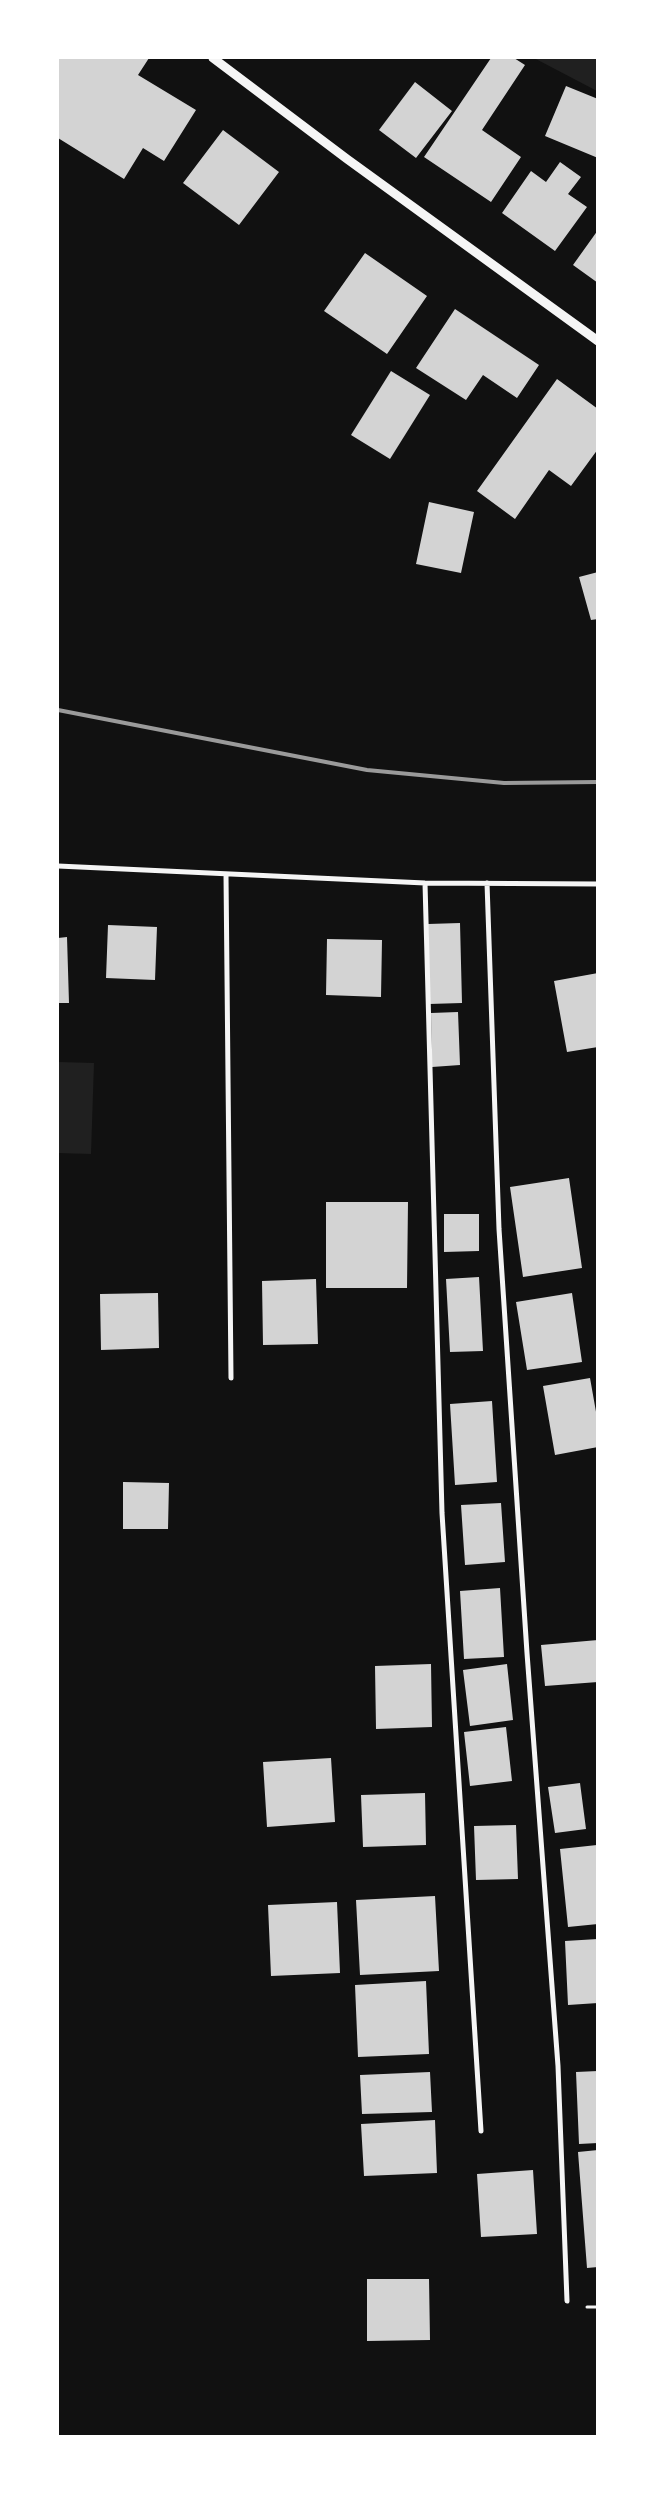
<!DOCTYPE html>
<html>
<head>
<meta charset="utf-8">
<style>
	body { margin:0 }
	#map { position:relative; width:655px; height:2494px; overflow:hidden; background:#111; font-family:"Noto Serif",serif }
	canvas { display:block }
	.frame { position:absolute; inset:0; border:59px solid #fff; pointer-events:none }
</style>
</head>
<body>
<div id="map">
<canvas width="655" height="2494"></canvas>
<div class="frame"></div>
</div>
<script>
const g = document.querySelector('canvas').getContext('2d');
g.lineJoin = 'round';
function fill(path, color) { g.fillStyle = color; g.fill(path, 'evenodd'); }
function strokePath(path, color, width, dash) { g.strokeStyle = color; g.lineWidth = width; g.lineCap = dash ? 'butt' : 'round'; g.setLineDash(dash || []); g.stroke(path); }
fill(new Path2D(`
	M 534,58 L 597,58 L 597,91 Z
	M 58,1062 L 94,1063 L 91,1154 L 58,1153 Z`), '#202020');
fill(new Path2D(`
	M 58,58 L 149,58 L 138,75 L 196,110 L 164,161 L 143,148 L 124,179 L 58,138 Z
	M 491,58 L 514,58 L 525,65 L 482,130 L 521,157 L 491,202 L 424,157 Z
	M 415,82 L 452,111 L 416,158 L 379,130 Z
	M 566,86 L 598,99 L 598,158 L 545,136 Z
	M 223,130 L 279,172 L 239,225 L 183,183 Z
	M 560,162 L 581,177 L 568,194 L 587,207 L 555,251 L 502,213 L 531,171 L 546,182 Z
	M 598,230 L 598,283 L 573,265 Z
	M 365,253 L 427,296 L 387,354 L 324,311 Z
	M 455,309 L 539,365 L 517,398 L 483,375 L 466,400 L 416,368 Z
	M 391,371 L 430,395 L 390,459 L 351,435 Z
	M 557,379 L 598,409 L 598,449 L 571,486 L 549,470 L 515,519 L 477,491 Z
	M 429,502 L 474,512 L 461,573 L 416,564 Z
	M 598,572 L 598,619 L 591,620 L 579,577 Z
	M 460,923 L 462,1003 L 429,1004 L 428,924 Z
	M 108,925 L 157,927 L 155,980 L 106,978 Z
	M 67,937 L 69,1003 L 58,1003 L 58,938 Z
	M 327,939 L 382,940 L 381,997 L 326,995 Z
	M 598,973 L 598,1047 L 567,1052 L 554,981 Z
	M 458,1012 L 460,1065 L 432,1067 L 431,1013 Z
	M 569,1178 L 582,1268 L 523,1277 L 510,1187 Z
	M 326,1202 L 408,1202 L 407,1288 L 326,1288 Z
	M 444,1214 L 479,1214 L 479,1251 L 444,1252 Z
	M 479,1277 L 483,1351 L 450,1352 L 446,1279 Z
	M 316,1279 L 318,1344 L 263,1345 L 262,1281 Z
	M 158,1293 L 159,1348 L 101,1350 L 100,1294 Z
	M 572,1293 L 582,1362 L 527,1370 L 516,1302 Z
	M 590,1378 L 598,1423 L 598,1447 L 555,1455 L 543,1386 Z
	M 492,1401 L 497,1482 L 455,1485 L 450,1404 Z
	M 123,1482 L 169,1483 L 168,1529 L 123,1529 Z
	M 501,1503 L 505,1562 L 465,1565 L 461,1505 Z
	M 500,1588 L 504,1657 L 464,1659 L 460,1591 Z
	M 598,1640 L 598,1682 L 545,1686 L 541,1645 Z
	M 431,1664 L 432,1727 L 376,1729 L 375,1666 Z
	M 507,1664 L 513,1720 L 470,1726 L 463,1670 Z
	M 506,1727 L 512,1781 L 470,1786 L 464,1732 Z
	M 331,1758 L 335,1822 L 267,1827 L 263,1762 Z
	M 580,1783 L 586,1829 L 555,1833 L 548,1787 Z
	M 425,1793 L 426,1845 L 363,1847 L 361,1795 Z
	M 516,1825 L 518,1879 L 476,1880 L 474,1826 Z
	M 597,1845 L 598,1924 L 568,1927 L 560,1849 Z
	M 435,1896 L 439,1971 L 360,1975 L 356,1900 Z
	M 337,1902 L 340,1973 L 271,1976 L 268,1905 Z
	M 598,1939 L 598,2003 L 568,2005 L 565,1941 Z
	M 426,1981 L 429,2054 L 358,2057 L 355,1985 Z
	M 598,2071 L 598,2143 L 579,2144 L 576,2072 Z
	M 430,2072 L 432,2112 L 362,2114 L 360,2075 Z
	M 435,2120 L 437,2173 L 364,2176 L 361,2124 Z
	M 598,2150 L 598,2267 L 587,2268 L 578,2152 Z
	M 533,2170 L 537,2234 L 481,2237 L 477,2174 Z
	M 367,2279 L 429,2279 L 430,2340 L 367,2341 Z`), '#d3d3d3');
strokePath(new Path2D(`
	M 587,2307 L 598,2307`), '#f5f5f5', 3);
strokePath(new Path2D(`
	M 58,866 L 425,883 L 598,884
	M 226,875 L 231,1378
	M 425,883 L 442,1513 L 481,2131
	M 487,883 L 499,1229 L 527,1653 L 558,2066 L 567,2301`), '#f5f5f5', 5);
strokePath(new Path2D(`
	M 213,58 L 347,159 L 598,341`), '#f5f5f5', 9);
strokePath(new Path2D(`
	M 58,710 L 367,770 L 504,783 L 598,782`), '#9a9a9a', 4);
</script>
</body>
</html>
